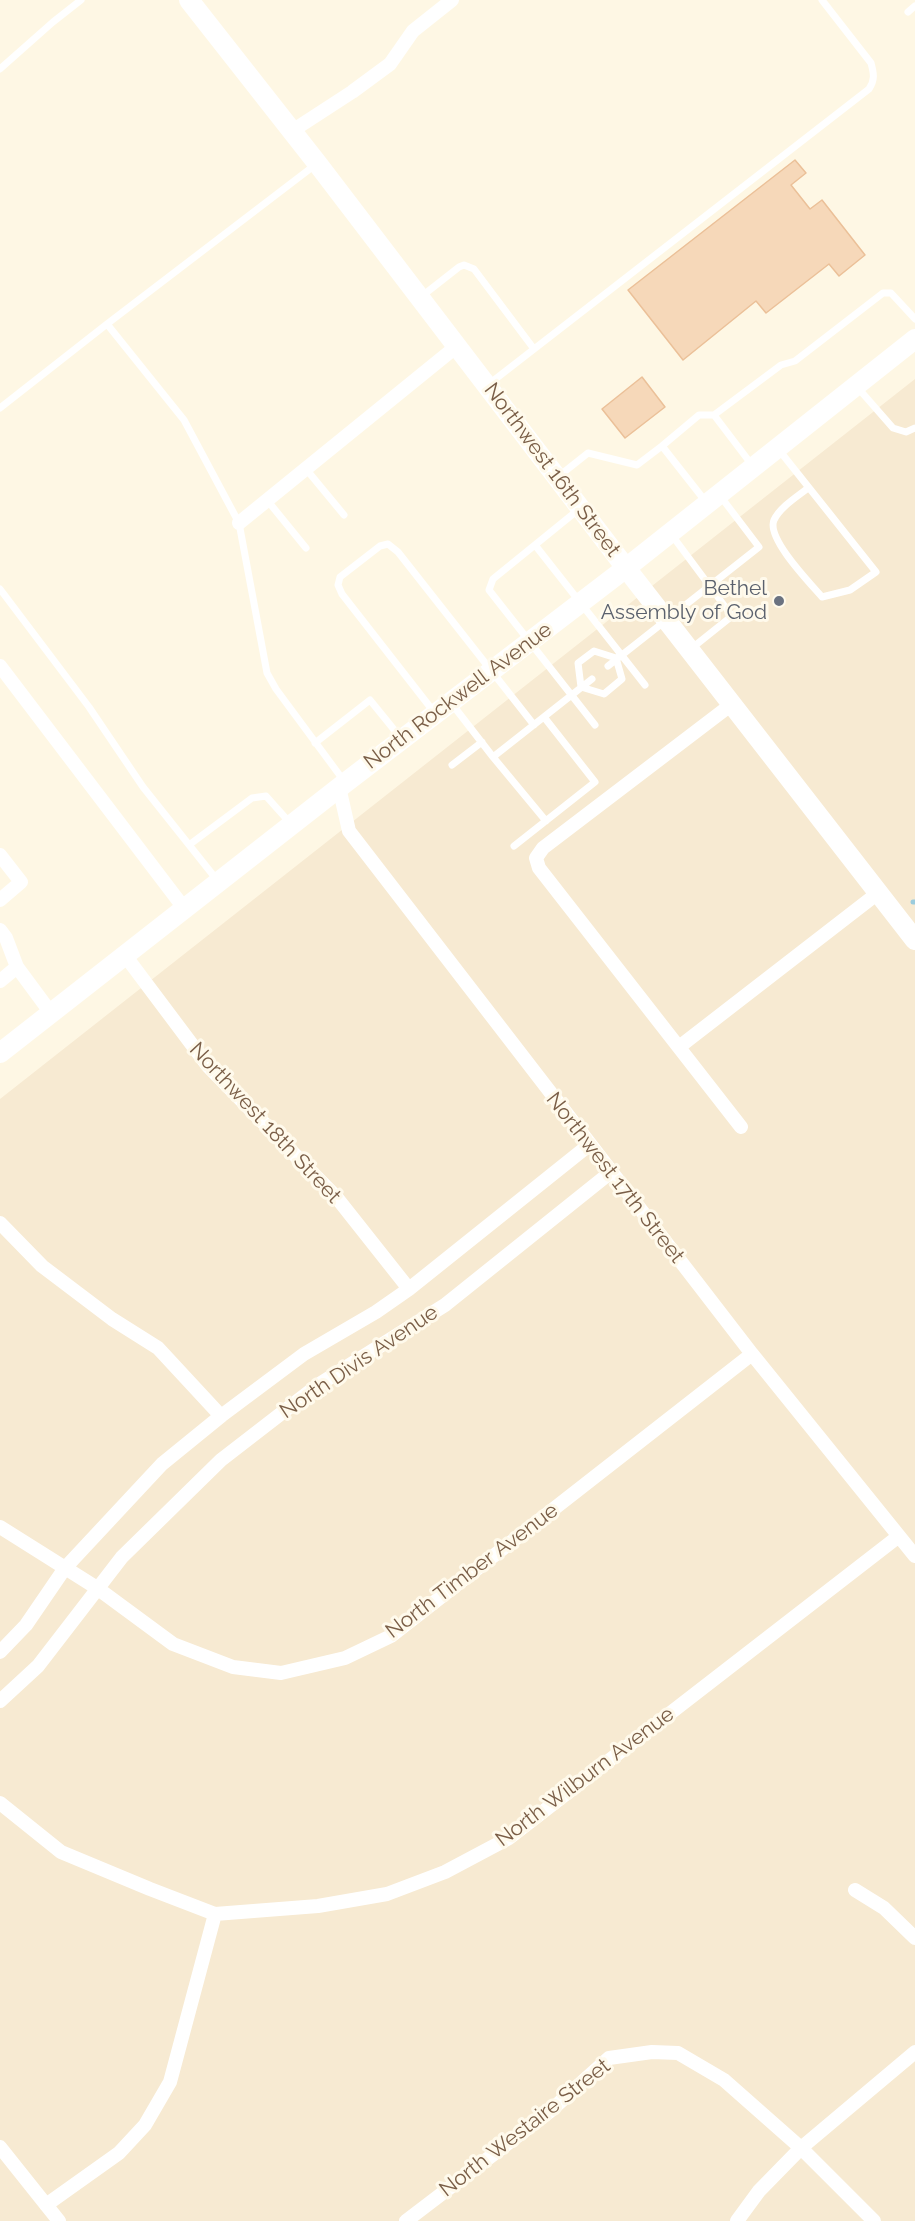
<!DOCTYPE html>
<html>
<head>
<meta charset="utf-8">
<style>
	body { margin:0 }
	canvas { display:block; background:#fef7e4 }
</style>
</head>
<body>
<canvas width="915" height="2221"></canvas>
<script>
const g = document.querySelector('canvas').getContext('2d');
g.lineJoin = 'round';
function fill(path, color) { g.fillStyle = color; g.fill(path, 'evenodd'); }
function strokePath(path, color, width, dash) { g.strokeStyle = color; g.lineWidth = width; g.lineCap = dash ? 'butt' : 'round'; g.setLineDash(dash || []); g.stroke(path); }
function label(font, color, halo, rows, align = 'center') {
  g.font = font + ' Raleway,sans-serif'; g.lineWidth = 6; g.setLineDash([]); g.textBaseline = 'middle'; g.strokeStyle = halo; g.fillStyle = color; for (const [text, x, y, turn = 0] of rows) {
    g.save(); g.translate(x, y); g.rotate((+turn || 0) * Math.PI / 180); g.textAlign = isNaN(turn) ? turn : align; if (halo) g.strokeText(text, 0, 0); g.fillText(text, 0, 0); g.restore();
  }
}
fill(new Path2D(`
	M 915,379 L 915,2221 L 0,2221 L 0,1099 Z`), '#f7ead2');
strokePath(new Path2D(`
	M 913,902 L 915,902`), '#9bccdd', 5);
const building = new Path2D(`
	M 795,160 L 806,173 L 791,185 L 810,209 L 822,200 L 865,255 L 839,276 L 829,264 L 766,313 L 756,301 L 683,360 L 628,290 Z
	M 642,377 L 665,407 L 625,438 L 602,409 Z`);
fill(building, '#f6d8b9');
strokePath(building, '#ebc098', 1.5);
strokePath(new Path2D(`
	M 908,12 L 915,6
	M 0,69 L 53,22 L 81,0
	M 315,165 L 107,324 L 184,420 L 239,523 L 267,673 L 276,689 L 344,781
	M 422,296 L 459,267 L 464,265 L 474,269 L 534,349
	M 489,384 L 869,89 C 875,80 874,74 871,63 L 822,0
	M 858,388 L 893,428 L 906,432 L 915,428
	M 0,408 L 107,324
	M 714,415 L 781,365 L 795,361 L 883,293 L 891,293 L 915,319
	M 662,446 L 699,415 L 714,415 L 752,465
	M 779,450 L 876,572 L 850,590 L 822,597 C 810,583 766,538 774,520 C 780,507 798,496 808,488
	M 306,469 L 344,515
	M 559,476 L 588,453 L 637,465 L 662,446 L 706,502
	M 267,500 L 306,548
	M 578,510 L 493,579 L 489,590 L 595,725
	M 671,534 L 732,616 L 692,648
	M 535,545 L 645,685
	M 0,589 L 89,707 L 143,787 L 217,880
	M 608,666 L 759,547 L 721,497
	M 581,687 L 604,694 L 622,679 L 616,658
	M 581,687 L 578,663 L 594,651 L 616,658
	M 452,704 L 493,757 L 592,679
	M 434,712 L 342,594 L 338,585 L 340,577 L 380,546 L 388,544 L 398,552 L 534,725
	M 315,743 L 370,700 L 400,737
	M 493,757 L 546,821
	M 452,765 L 482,742
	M 189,845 L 252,798 L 266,796 L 291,824
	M 514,846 L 595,782 L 544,717`), '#fff', 7);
strokePath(new Path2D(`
	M 292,131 L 352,92 L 390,64 L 413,31 L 452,0
	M 239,523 L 457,346
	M 0,666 L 184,908
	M 732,704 L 543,848 L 536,858 L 539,868 L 741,1127
	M 339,787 L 349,831 L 752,1354 L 915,1556
	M 0,855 L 21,882 L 0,900
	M 0,930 L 6,938 L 17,967 L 51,1013
	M 124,954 L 208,1066 L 337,1198 L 409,1289
	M 0,981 L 17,967
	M 679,1047 L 878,893
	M 0,1223 L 42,1266 L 112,1319 L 158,1348 L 221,1416
	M 0,1527 L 97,1588 L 173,1644 L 233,1667 L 281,1673 L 345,1658 L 391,1636 L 752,1354
	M 0,1652 L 26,1625 L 65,1568 L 162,1464 L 221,1416 L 304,1354 L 376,1312 L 409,1289 L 589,1145
	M 0,1701 L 38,1666 L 122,1557 L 221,1460 L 318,1385 L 445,1305 L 611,1172
	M 0,1803 L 61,1852 L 150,1889 L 215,1914 L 318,1906 L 387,1894 L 445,1872 L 509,1838 L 899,1536
	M 855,1890 L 884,1908 L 915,1938
	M 0,2147 L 59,2221
	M 46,2205 L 119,2153 L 145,2125 L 170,2082 L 215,1914
	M 406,2221 L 549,2112 L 609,2058 L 652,2052 L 678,2053 L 724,2080 L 801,2148 L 874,2221
	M 737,2221 L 759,2191 L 801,2148 L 915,2052`), '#fff', 14);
strokePath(new Path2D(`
	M 189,0 L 317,163 L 626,568 L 915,940
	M 0,1053 L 345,783 L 626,568 L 915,339`), '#fff', 20);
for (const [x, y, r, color] of [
	[779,601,6,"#6b7280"]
]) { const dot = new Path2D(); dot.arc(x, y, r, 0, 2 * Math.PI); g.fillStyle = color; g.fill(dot); strokePath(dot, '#fffaec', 2); }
label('21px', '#7a5e47', '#fffaec', [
	["Northwest 16th Street",552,470,53],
	["North Rockwell Avenue",458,696,-37],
	["Northwest 18th Street",265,1123,47],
	["Northwest 17th Street",615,1178,52],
	["North Divis Avenue",359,1362,-34],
	["North Timber Avenue",472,1571,-37],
	["North Wilburn Avenue",585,1777,-37],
	["North Westaire Street",525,2128,-38]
]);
label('21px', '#5b616d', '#fffaec', [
	["Bethel",767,589],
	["Assembly of God",767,613]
], 'right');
</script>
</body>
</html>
